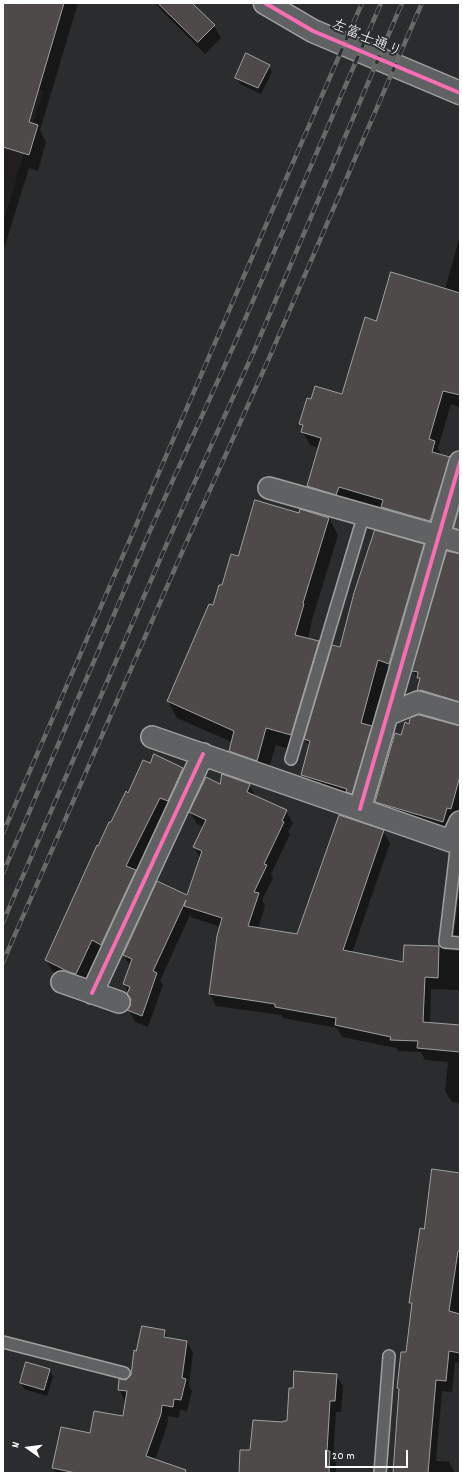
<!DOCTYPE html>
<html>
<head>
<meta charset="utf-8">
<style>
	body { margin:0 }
	#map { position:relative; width:463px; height:1476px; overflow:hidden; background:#2b2c2d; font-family:Dekko,sans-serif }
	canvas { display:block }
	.frame { position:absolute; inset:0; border:4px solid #fff; pointer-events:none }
	.north { position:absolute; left:8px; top:1428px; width:40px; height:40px; -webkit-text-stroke:3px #2a2d2e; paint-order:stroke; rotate:284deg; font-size:11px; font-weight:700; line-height:16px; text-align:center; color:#fff }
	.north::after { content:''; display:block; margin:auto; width:14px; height:18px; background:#fff; clip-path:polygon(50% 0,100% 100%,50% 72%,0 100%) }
	.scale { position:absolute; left:325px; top:1450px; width:83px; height:18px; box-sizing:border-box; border:2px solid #fff; border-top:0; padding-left:5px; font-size:12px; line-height:14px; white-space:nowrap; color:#fff; -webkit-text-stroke:3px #2a2d2e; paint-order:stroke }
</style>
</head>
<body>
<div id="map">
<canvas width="463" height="1476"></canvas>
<div class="frame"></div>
<div class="north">N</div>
<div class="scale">20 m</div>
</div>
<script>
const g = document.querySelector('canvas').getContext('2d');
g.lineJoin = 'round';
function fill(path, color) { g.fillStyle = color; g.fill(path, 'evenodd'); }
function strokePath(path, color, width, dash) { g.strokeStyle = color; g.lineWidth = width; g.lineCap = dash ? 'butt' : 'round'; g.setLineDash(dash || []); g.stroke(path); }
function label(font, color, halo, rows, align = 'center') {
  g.font = font + ' Dekko,"Klee One",sans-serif'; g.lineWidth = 4; g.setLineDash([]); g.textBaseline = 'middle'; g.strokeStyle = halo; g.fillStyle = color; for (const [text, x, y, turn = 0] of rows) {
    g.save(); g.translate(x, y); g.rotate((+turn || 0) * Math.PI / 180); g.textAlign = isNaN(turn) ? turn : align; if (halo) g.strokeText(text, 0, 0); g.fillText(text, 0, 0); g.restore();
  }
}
fill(new Path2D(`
	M 3,79 L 43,91 L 3,223 Z`), '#3c3939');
fill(new Path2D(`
	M 3,3 L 78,3 L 40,130 L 46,142 L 38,171 L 29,168 L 3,252 Z
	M 156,3 L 191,3 L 214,26 L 221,38 L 205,54 L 158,7 Z
	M 269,66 L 272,72 L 261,94 L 240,84 L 236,77 Z
	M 460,236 L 460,407 L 451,404 L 438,448 L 442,456 L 448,459 L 456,473 L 438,535 L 316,500 L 308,486 L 319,448 L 310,445 L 302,431 L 303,428 L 300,424 L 312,400 L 343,395 L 377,322 L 445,289 Z
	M 299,514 L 329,518 L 338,535 L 312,620 L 308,639 L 318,642 L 329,660 L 340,648 L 371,542 L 423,545 L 431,559 L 397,677 L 386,674 L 371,727 L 379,740 L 360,807 L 310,789 L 302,775 L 310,747 L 304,737 L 300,752 L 276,745 L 266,777 L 240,768 L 230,751 L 232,742 L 177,718 L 168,701 L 214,607 L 222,587 L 239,557 ZM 420,554 L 422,554 L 389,669 L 387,668 Z
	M 460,554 L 460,711 L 425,702 L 418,690 L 420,682 L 413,671 Z
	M 410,725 L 460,727 L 460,824 L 453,834 L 382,813 L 376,802 L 402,736 Z
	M 150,764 L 183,768 L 190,780 L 167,809 L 136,872 L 142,883 L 108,956 L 99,951 L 83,985 L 53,972 L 46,960 L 99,847 L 129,794 Z
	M 220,785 L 249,785 L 256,796 L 286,811 L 293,823 L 288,832 L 290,834 L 271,874 L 273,878 L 262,900 L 265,906 L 258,929 L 298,935 L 383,831 L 390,843 L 352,953 L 404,964 L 405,946 L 439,947 L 444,950 L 460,951 L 460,990 L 431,989 L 430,1023 L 460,1026 L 460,1103 L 452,1102 L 445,1091 L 448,1062 L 425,1060 L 421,1052 L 398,1051 L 396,1048 L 342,1037 L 337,1028 L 283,1018 L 281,1015 L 216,1006 L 210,994 L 218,936 L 221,927 L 191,917 L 190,915 L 160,981 L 163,985 L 148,1027 L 135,1022 L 129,1010 L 131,1006 L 132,999 L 124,984 L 130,966 L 124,955 L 188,897 L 200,858 L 194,847 L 204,827 L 197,824 L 190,812 Z
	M 460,883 L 460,946 L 454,935 Z
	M 460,1174 L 460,1363 L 455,1362 L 452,1392 L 442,1391 L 436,1461 L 449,1462 L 455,1473 L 395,1473 L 400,1392 L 398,1388 L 407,1353 L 413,1307 L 410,1303 L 425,1230 Z
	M 164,1331 L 169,1339 L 187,1342 L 193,1353 L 189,1385 L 192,1391 L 187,1411 L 180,1410 L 179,1418 L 168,1416 L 167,1426 L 155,1460 L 173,1473 L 56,1473 L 53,1468 L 91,1434 L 124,1418 L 125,1401 L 119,1389 L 132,1376 L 137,1352 Z
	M 49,1370 L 53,1376 L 47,1396 L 24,1389 L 21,1383 Z
	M 336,1375 L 343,1386 L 341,1412 L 336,1412 L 333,1459 L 336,1463 L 336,1473 L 240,1473 L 251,1451 L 288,1422 L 294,1389 Z`), '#0007');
const building = new Path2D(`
	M 3,3 L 64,3 L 29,122 L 38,125 L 29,155 L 3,147 Z
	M 158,3 L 192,3 L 215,25 L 198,42 Z
	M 246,53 L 270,65 L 258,88 L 235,78 Z
	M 391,272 L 460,293 L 460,395 L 443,391 L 429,439 L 435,441 L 432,452 L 450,457 L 430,521 L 381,507 L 383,500 L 339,487 L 336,495 L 307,486 L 321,438 L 301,432 L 303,425 L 299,424 L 307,398 L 311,399 L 315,386 L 342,394 L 365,317 L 376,321 Z
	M 255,500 L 299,513 L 300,509 L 329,518 L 303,603 L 304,604 L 295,635 L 319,641 L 291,735 L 266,728 L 257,761 L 229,751 L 234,731 L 167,701 L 209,604 L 213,605 L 219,585 L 222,585 L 231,554 L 238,556 Z
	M 460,505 L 460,530 L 454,528 Z
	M 375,530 L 424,544 L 389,664 L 378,660 L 361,723 L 372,726 L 352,794 L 346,792 L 347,789 L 301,775 L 310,741 L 304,739 L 332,645 L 340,647 L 354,593 Z
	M 447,551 L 460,554 L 460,702 L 421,690 L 417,691 L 420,678 L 417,678 L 418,672 L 412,671 Z
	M 419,715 L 460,726 L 460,776 L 451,809 L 447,808 L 443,822 L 375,802 L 395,733 L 401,735 L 405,722 L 409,724 L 410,718 Z
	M 154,754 L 183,768 L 168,801 L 160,798 L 126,866 L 136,870 L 101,945 L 92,940 L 76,974 L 69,972 L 45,960 L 97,845 L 98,846 L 109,822 L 111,822 L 126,791 L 128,793 L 143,760 L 150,763 Z
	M 222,774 L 250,784 L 247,792 L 287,810 L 282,821 L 284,822 L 264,864 L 267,865 L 254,892 L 259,893 L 248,926 L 297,934 L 339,815 L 384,830 L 343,950 L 403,962 L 404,945 L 439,946 L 438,978 L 425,977 L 423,1022 L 460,1025 L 460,1052 L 417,1048 L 418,1041 L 390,1040 L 391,1037 L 335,1025 L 336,1018 L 275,1007 L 275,1004 L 209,994 L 217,936 L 222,918 L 184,906 L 186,900 L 153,971 L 157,973 L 142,1016 L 127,1010 L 130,1006 L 131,999 L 127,994 L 130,987 L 123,984 L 132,959 L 123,955 L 157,881 L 187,895 L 202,851 L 193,847 L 206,820 L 189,812 L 206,777 L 220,784 Z
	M 432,1169 L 460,1173 L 460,1251 L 458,1251 L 449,1311 L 460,1314 L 460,1353 L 449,1351 L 446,1381 L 436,1380 L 428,1473 L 393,1473 L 399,1389 L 397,1388 L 401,1352 L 406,1352 L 412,1303 L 409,1303 L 420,1228 L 424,1229 Z
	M 142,1326 L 165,1330 L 164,1337 L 187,1341 L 182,1378 L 186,1379 L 181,1400 L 174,1399 L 173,1407 L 162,1405 L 161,1414 L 146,1456 L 186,1470 L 185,1473 L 76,1473 L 52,1468 L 61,1427 L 90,1433 L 94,1411 L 123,1416 L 127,1391 L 118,1390 L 119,1379 L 126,1380 L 131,1375 L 134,1350 L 136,1351 Z
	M 26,1362 L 50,1369 L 44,1390 L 20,1383 Z
	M 294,1371 L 337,1374 L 335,1401 L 330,1401 L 327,1451 L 330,1451 L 329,1473 L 239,1473 L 240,1450 L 250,1450 L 253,1420 L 283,1422 L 283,1421 L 287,1421 L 289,1388 L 293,1388 Z`);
fill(building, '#4d4a49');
strokePath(building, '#a0a0a0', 1);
const service = new Path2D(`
	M 291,759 L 364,514
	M 451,841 L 457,842 L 445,942 L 460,943
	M 3,1342 L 124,1373
	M 380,1473 L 389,1356`);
const minor = new Path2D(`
	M 269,488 L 460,542
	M 387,715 L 418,702 L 460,714
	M 152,737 L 451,841 L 460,822
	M 360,809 L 460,462
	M 62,982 L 119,1002
	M 92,993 L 203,754`);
const tertiary = new Path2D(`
	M 265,3 L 313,31 L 460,93`);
strokePath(service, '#a0a0a0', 14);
strokePath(minor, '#a0a0a0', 24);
strokePath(tertiary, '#a0a0a0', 25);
strokePath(service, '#606162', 11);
strokePath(minor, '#606162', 21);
strokePath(tertiary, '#606162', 22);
const rail = new Path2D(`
	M 3,833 L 362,3
	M 3,873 L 149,533 L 234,345 L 381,3
	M 3,922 L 168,541 L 254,351 L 402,3
	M 3,962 L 183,550 L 270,356 L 422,3`);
strokePath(rail, '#686969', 4.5);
strokePath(rail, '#2a2d2e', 3, [9]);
strokePath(new Path2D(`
	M 265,3 L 313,31 L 460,93
	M 360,809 L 460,462
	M 92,993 L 203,754`), '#f96db3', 4);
label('15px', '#fff', '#2a2d2e', [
	["左富士通り",366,40,23]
]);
</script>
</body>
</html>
